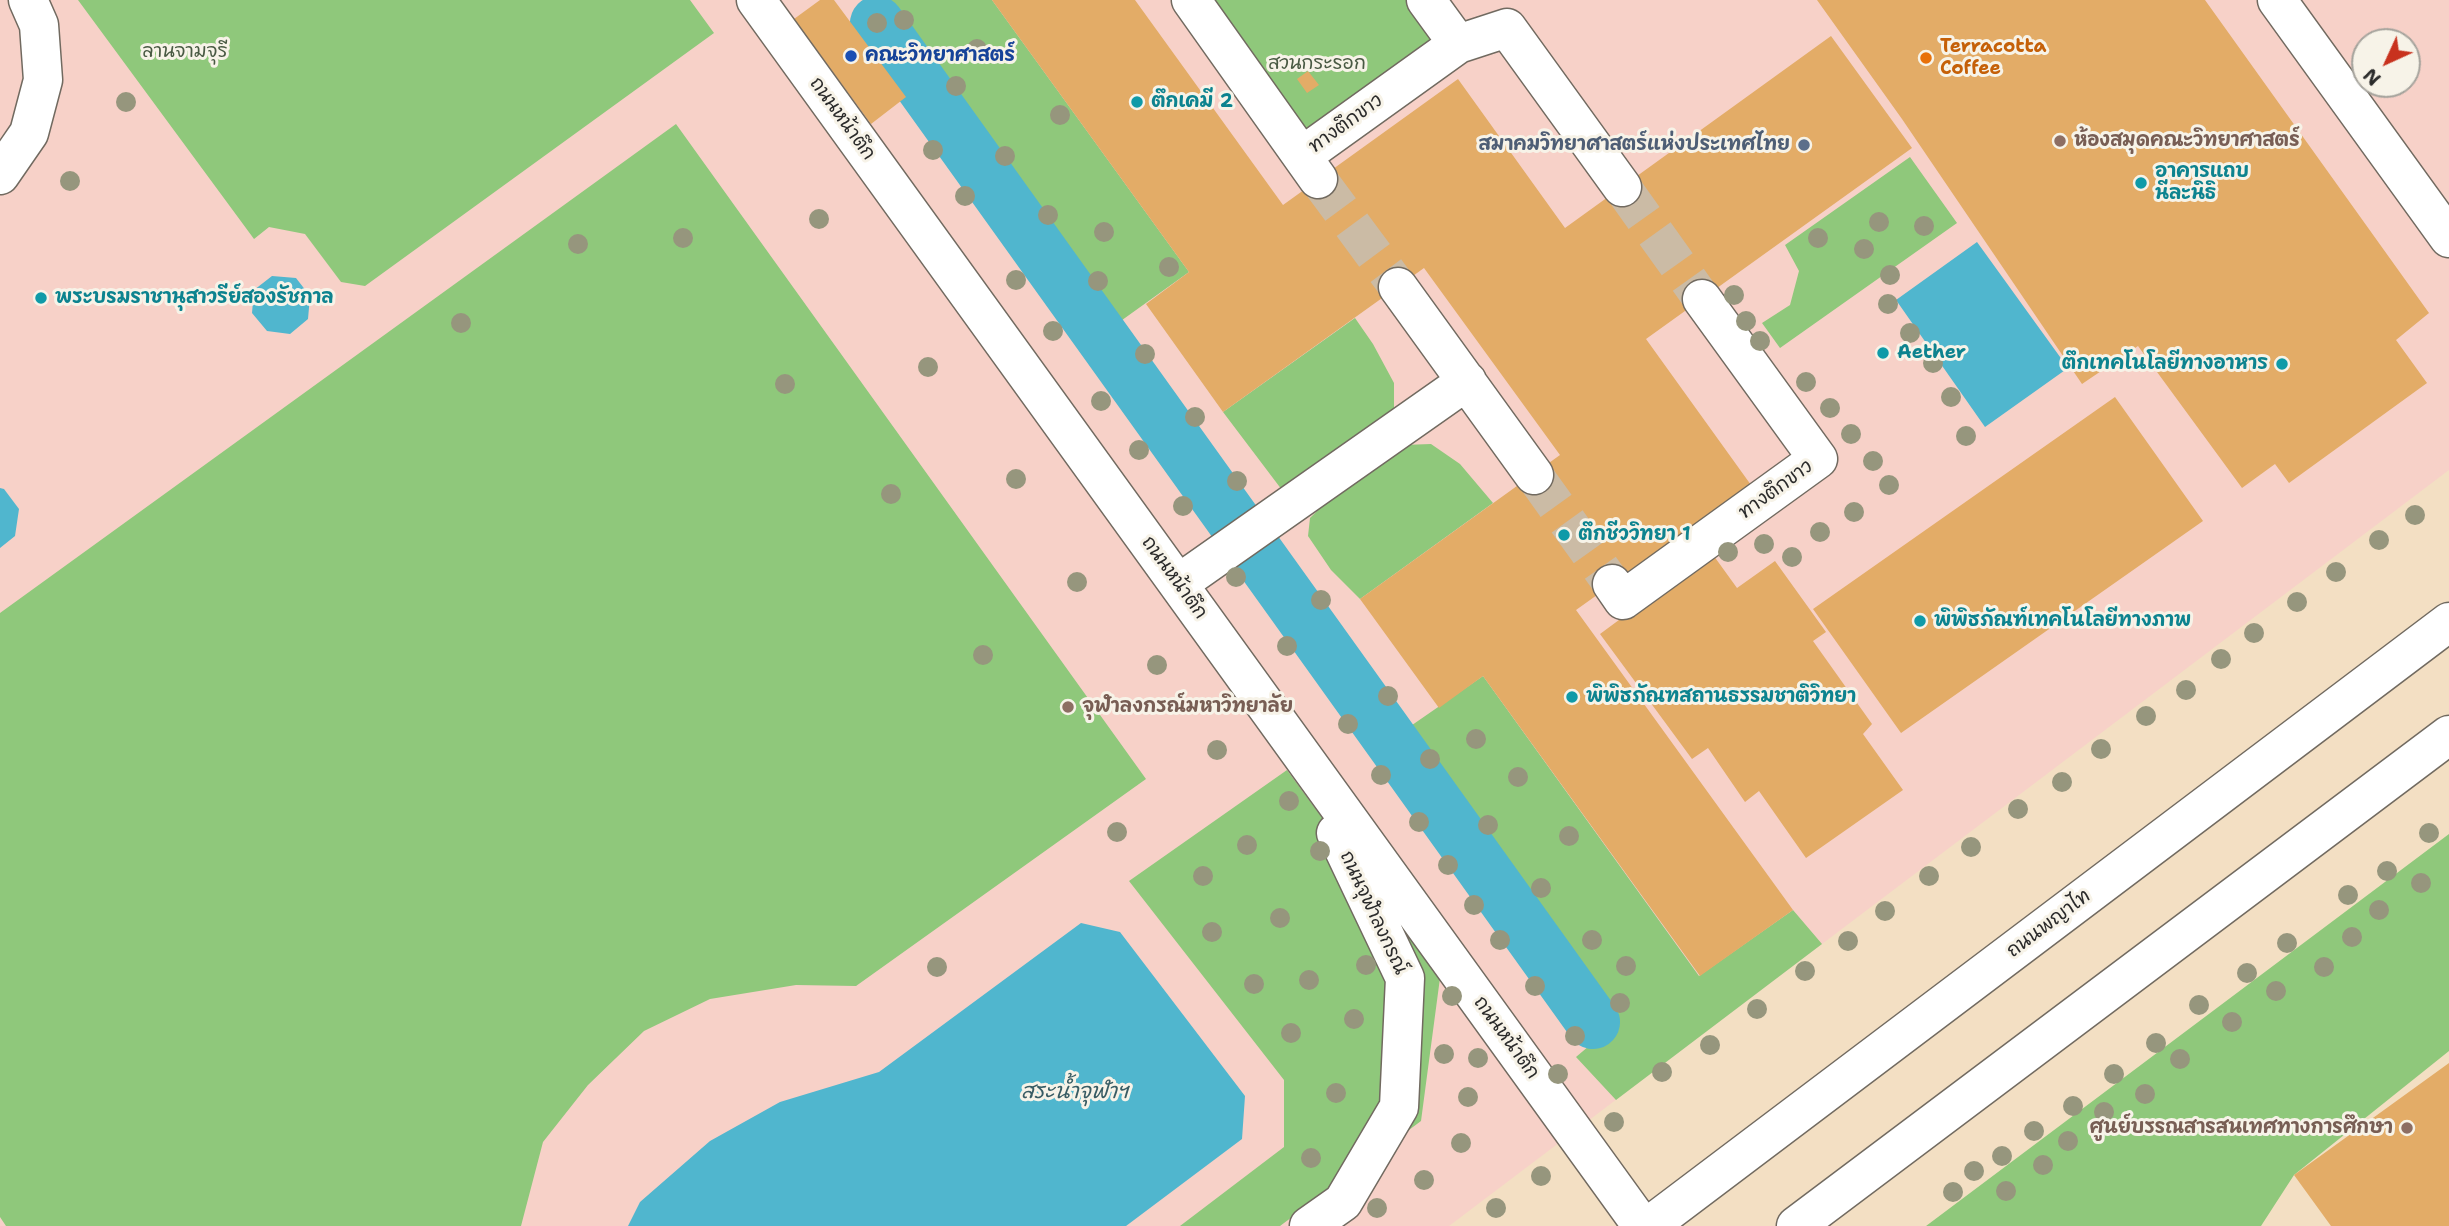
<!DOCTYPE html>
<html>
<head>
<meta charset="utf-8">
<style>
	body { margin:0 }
	#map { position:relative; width:2449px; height:1226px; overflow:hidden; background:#f3dfc3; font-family:"Shantell Sans",sans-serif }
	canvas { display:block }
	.north { position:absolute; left:2351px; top:28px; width:70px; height:70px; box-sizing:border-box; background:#f7f3e8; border:2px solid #a5a39c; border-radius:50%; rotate:225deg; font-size:19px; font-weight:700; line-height:28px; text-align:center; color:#2b2b2b }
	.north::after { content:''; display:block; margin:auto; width:24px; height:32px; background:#c8321e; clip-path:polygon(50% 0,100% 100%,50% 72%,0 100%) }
</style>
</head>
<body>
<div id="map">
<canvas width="2449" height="1226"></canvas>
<div class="north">N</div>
</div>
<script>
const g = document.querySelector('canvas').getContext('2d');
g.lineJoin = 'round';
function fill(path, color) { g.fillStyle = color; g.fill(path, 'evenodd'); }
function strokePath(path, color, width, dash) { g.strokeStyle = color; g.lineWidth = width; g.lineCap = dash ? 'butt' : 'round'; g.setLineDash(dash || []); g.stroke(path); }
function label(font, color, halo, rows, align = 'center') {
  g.font = font + ' "Shantell Sans","Playpen Sans Thai",sans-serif'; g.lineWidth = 6; g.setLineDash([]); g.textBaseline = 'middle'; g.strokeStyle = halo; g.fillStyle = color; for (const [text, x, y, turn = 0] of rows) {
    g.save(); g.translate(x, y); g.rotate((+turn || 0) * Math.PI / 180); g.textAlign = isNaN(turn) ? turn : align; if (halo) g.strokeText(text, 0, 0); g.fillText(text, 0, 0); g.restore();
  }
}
fill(new Path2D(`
	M 0,0 L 2449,0 L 2449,470 L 1449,1226 L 0,1226 ZM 2365,42 L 2407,42 L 2407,84 L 2365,84 Z`), '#f7d1c8');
fill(new Path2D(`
	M 78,0 L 690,0 L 714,33 L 365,286 L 341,282 L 305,234 L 269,227 L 254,239 Z
	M 876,0 L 992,0 L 1189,272 L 1111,328 Z
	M 1191,0 L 1426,0 L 1458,44 L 1302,156 Z
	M 676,124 L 1146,779 L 856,986 L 796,985 L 710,999 L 644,1031 L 588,1085 L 543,1142 L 521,1226 L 6,1226 L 0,1217 L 0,613 Z
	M 1910,157 L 1957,223 L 1780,348 L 1762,323 L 1790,305 L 1799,271 L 1785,245 Z
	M 1355,318 L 1373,344 L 1394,383 L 1394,408 L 1381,426 L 1282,490 L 1223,412 Z
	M 1431,444 L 1460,464 L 1493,503 L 1360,599 L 1331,570 L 1308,536 L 1310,518 L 1327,501 L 1403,445 Z
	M 1483,676 L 1699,976 L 1793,910 L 1822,944 L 1616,1100 L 1576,1057 L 1609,1029 L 1402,732 Z
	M 1287,770 L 1440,978 L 1421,1121 L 1280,1226 L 1180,1226 L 1284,1147 L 1284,1080 L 1129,881 Z
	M 2449,834 L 2449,1051 L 2294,1175 L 2261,1226 L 1926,1226 Z`), '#8fc87b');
fill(new Path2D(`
	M 1977,242 L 2068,368 L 1985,427 L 1896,300 Z
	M 272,276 L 296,278 L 310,296 L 308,319 L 290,334 L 267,331 L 252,313 L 254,290 Z
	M 0,488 L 4,489 L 19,509 L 15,536 L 0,548 Z
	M 1081,923 L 1120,932 L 1245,1096 L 1242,1139 L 1126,1226 L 628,1226 L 640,1202 L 710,1141 L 780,1102 L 879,1072 Z`), '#50b6ce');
strokePath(new Path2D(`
	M 877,23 L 1593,1022`), '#50b6ce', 54);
fill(new Path2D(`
	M 820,0 L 834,0 L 906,97 L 871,124 L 794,19 Z
	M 992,0 L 1135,0 L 1283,205 L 1458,79 L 1565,228 L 1831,36 L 1912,148 L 1646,339 L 1751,485 L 1576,610 L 1793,910 L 1700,976 L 1483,676 L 1439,708 L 1360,599 L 1560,455 L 1424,268 L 1223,412 L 1146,304 L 1189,272 Z
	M 1817,0 L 2205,0 L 2429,313 L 2396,340 L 2427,383 L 2289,483 L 2275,464 L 2242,488 L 2138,346 L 2082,384 L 1902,119 Z
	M 1308,71 L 1319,85 L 1307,93 L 1297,79 Z
	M 2115,397 L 2203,521 L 1901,733 L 1813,609 Z
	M 1711,552 L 1737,588 L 1775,561 L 1826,632 L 1813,641 L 1872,724 L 1863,734 L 1903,790 L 1806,858 L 1759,791 L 1745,802 L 1708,748 L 1692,759 L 1600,634 Z
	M 2449,1063 L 2449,1226 L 2331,1226 L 2294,1175 Z`), '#e3ac67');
strokePath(new Path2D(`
	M 1318,179 L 1398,287
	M 1622,187 L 1702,299
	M 1534,475 L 1612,584`), '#cbbba5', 38, [38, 19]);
const minor = new Path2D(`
	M 756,0 L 1642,1226
	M 1191,0 L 1318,179
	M 1426,0 L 1458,44
	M 2277,0 L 2449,238
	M 1302,156 L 1458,44 L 1507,28 L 1622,187
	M 0,175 L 29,133 L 43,80 L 39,25 L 28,0
	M 1398,287 L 1534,475
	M 1178,584 L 1467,381
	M 1612,584 L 1623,600 L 1818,459 L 1702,299
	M 1309,1226 L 1343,1202 L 1399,1107 L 1405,978 L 1336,833`);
const major = new Path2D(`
	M 1649,1226 L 2449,622
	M 1796,1226 L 2449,735`);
strokePath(minor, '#716a60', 41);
strokePath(major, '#716a60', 41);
strokePath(minor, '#fff', 38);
strokePath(major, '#fff', 38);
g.fillStyle = '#96967d';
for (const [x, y] of [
	[904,20],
	[877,23],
	[977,49],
	[956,86],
	[126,102],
	[1060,115],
	[933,150],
	[1005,156],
	[70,181],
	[965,196],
	[1048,215],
	[819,219],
	[1879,222],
	[1924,226],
	[1104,232],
	[683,238],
	[1818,238],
	[578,244],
	[1864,249],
	[1169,267],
	[1890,275],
	[1016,280],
	[1098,281],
	[1734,295],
	[1888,304],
	[1746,321],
	[461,323],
	[1053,331],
	[1910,333],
	[1760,341],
	[1145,354],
	[1933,363],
	[928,367],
	[1806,382],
	[785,384],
	[1951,397],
	[1101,401],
	[1830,408],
	[1195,417],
	[1851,434],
	[1966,436],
	[1139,450],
	[1873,461],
	[1016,479],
	[1237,481],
	[1889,485],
	[891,494],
	[1183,506],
	[1854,512],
	[2415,515],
	[1820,532],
	[2379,540],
	[1764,544],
	[1728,552],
	[1792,557],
	[2336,572],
	[1236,577],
	[1077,582],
	[1321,600],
	[2297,602],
	[2254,633],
	[1287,646],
	[983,655],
	[2221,659],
	[1157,665],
	[2186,690],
	[1388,696],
	[2146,716],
	[1348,724],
	[1476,739],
	[2101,749],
	[1217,750],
	[1430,759],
	[1381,775],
	[1518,777],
	[2062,782],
	[1289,801],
	[2018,809],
	[1419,822],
	[1488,825],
	[1117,832],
	[2429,833],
	[1569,836],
	[1247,845],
	[1971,847],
	[1320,851],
	[1448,865],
	[2387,871],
	[1203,876],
	[1929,876],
	[2421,883],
	[1541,888],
	[2348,895],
	[1474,905],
	[2379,910],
	[1885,911],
	[1280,918],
	[1212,932],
	[2352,937],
	[1500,940],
	[1592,940],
	[1848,941],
	[2287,943],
	[1366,965],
	[1626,966],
	[937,967],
	[2324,967],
	[1805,971],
	[2247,973],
	[1309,980],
	[1254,984],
	[1535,986],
	[2276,991],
	[1452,996],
	[1620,1003],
	[2199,1005],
	[1757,1009],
	[1354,1019],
	[2232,1022],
	[1291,1033],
	[1575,1036],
	[2156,1043],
	[1710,1045],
	[1444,1054],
	[1478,1058],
	[2180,1059],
	[1662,1072],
	[1558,1074],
	[2114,1074],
	[1336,1093],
	[2145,1094],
	[1468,1097],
	[2073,1106],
	[2104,1112],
	[1614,1122],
	[2034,1131],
	[2068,1141],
	[1461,1143],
	[2002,1156],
	[1311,1158],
	[2043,1165],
	[1974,1171],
	[1541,1176],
	[1424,1180],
	[2006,1191],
	[1953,1192],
	[1377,1208],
	[1496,1208]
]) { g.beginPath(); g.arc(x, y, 10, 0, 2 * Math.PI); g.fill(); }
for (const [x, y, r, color] of [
	[851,56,7,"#1a4fb4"],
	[1926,58,7,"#e8710a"],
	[1137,102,7,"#0f9aa8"],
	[2060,141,7,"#8d6e63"],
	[1804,145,7,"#5c6f8a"],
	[2141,183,7,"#0f9aa8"],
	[41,298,7,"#0f9aa8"],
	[1883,353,7,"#0f9aa8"],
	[2282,364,7,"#0f9aa8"],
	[1564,535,7,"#0f9aa8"],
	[1920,621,7,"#0f9aa8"],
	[1572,697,7,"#0f9aa8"],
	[1068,707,7,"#8d6e63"],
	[2407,1128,7,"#8d6e63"]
]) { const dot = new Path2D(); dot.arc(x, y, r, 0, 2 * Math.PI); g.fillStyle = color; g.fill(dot); strokePath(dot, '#f7f3e8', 2.5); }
label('bold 19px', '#c56008', '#f7f3e8', [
	["Terracotta",1940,47],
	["Coffee",1940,69]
], 'left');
label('19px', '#495a43', '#f7f3e8', [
	["ลานจามจุรี",185,52],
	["สวนกระรอก",1317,64]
]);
label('bold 19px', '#164399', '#f7f3e8', [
	["คณะวิทยาศาสตร์",865,56]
], 'left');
label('bold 19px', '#0d838f', '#f7f3e8', [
	["ตึกเคมี 2",1151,102],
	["อาคารแถบ",2155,172],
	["นีละนิธิ",2155,194],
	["พระบรมราชานุสาวรีย์สองรัชกาล",55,298],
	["Aether",1897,353],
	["ตึกเทคโนโลยีทางอาหาร",2268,364,"right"],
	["ตึกชีววิทยา 1",1578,535],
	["พิพิธภัณฑ์เทคโนโลยีทางภาพ",1934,621],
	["พิพิธภัณฑสถานธรรมชาติวิทยา",1586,697]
], 'left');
label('19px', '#2b2b2b', '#f7f3e8', [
	["ถนนหน้าตึก",842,119,54],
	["ทางตึกขาว",1346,124,-36],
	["ทางตึกขาว",1776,490,-36],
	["ถนนหน้าตึก",1174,578,54],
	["ถนนจุฬาลงกรณ์",1373,913,65],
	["ถนนพญาไท",2049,924,-37],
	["ถนนหน้าตึก",1506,1038,54]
]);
label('bold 19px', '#785e54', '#f7f3e8', [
	["ห้องสมุดคณะวิทยาศาสตร์",2074,141],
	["จุฬาลงกรณ์มหาวิทยาลัย",1082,707],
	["ศูนย์บรรณสารสนเทศทางการศึกษา",2393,1128,"right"]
], 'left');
label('bold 19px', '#4e5e75', '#f7f3e8', [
	["สมาคมวิทยาศาสตร์แห่งประเทศไทย",1790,145]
], 'right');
label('italic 21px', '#385c64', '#f7f3e8', [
	["สระน้ำจุฬาฯ",1075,1093]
]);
</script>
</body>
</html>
